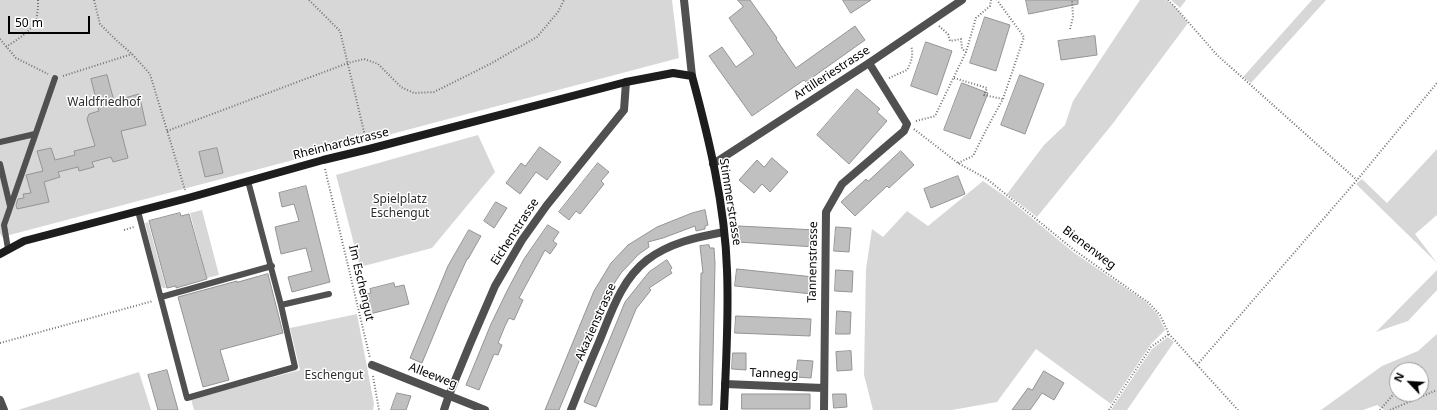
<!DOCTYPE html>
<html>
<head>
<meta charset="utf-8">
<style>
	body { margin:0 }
	#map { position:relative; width:1437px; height:410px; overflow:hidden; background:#fff; font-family:"Noto Sans",sans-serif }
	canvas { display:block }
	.north { position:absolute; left:1389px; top:362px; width:40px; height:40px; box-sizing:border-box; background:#fff; border:1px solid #999; border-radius:50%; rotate:295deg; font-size:11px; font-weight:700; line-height:16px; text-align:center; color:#000 }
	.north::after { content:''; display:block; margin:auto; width:14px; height:18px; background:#000; clip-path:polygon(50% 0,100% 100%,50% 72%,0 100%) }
	.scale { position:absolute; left:8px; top:16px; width:82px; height:18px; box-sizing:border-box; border:2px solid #000; border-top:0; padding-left:5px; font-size:12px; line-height:14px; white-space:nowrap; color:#000; -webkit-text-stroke:3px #fff; paint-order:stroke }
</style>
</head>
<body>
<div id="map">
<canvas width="1437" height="410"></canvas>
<div class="north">N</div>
<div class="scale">50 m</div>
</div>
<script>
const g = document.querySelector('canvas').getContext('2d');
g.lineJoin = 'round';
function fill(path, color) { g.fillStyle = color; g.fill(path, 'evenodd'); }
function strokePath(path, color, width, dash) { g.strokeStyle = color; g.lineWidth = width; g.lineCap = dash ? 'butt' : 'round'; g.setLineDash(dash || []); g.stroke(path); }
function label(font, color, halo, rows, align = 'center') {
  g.font = font + ' "Noto Sans",sans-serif'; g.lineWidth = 3; g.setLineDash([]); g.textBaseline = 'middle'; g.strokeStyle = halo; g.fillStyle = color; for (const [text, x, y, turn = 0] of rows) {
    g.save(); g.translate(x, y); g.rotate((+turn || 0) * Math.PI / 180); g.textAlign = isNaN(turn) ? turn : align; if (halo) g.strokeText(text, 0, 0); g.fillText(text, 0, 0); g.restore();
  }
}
fill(new Path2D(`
	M 0,0 L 672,0 L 679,58 L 2,237 L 0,233 Z
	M 1140,0 L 1166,0 L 1175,7 L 1188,23 L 1114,122 L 1037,217 L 1007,194 L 1044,145 L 1065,125 L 1073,101 Z
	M 1171,0 L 1186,0 L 1180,8 Z
	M 1312,0 L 1326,0 L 1251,83 L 1243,77 Z
	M 478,135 L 495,172 L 432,248 L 360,267 L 336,175 Z
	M 1437,149 L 1437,215 L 1415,234 L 1437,263 L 1356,184 L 1362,179 L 1387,203 Z
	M 983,181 L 1006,197 L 1073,252 L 1146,302 L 1158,315 L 1165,330 L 1151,344 L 1111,404 L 1036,349 L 997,402 L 952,410 L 873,410 L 864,375 L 866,269 L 872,229 L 883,237 L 907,211 L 928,226 Z
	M 202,210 L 219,275 L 207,278 L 190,213 Z
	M 148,222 L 166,288 L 163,288 L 160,285 L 145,223 Z
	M 1437,270 L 1437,290 L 1408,321 L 1376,332 Z
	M 357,314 L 374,404 L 373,410 L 194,410 L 191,399 L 300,370 L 290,328 Z
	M 1437,334 L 1437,410 L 1384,410 L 1377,405 L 1363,410 L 1321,410 L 1382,366 L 1418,351 ZM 1397,370 L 1421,370 L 1421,394 L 1397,394 Z
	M 1168,337 L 1174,342 L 1127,410 L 1111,410 L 1152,349 Z
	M 139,372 L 151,410 L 18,410 Z`), '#d7d7d7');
const building = new Path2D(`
	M 738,0 L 750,0 L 777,38 L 776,39 L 796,68 L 855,26 L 865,40 L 806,82 L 804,80 L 752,116 L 709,56 L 722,47 L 736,67 L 754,54 L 729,18 L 743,7 Z
	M 843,0 L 871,0 L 851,13 Z
	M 1026,0 L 1078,0 L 1078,4 L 1029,14 Z
	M 985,17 L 1010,25 L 996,71 L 970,63 Z
	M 1095,36 L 1097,55 L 1061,60 L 1058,41 Z
	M 926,42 L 952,51 L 937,95 L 911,86 Z
	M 107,75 L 114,101 L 139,94 L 146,125 L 121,131 L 128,158 L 113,162 L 111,157 L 92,162 L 94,167 L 79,171 L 78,167 L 58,172 L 60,177 L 44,182 L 49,202 L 17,209 L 16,205 L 18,199 L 24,198 L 23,194 L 31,193 L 26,175 L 43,171 L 37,151 L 51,148 L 55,160 L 75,155 L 74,151 L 95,146 L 87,119 L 89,114 L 99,111 L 91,79 Z
	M 1020,75 L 1044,84 L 1025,134 L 1001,125 Z
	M 962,83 L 988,93 L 970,139 L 944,130 Z
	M 857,89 L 880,109 L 877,112 L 887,121 L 849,164 L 817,135 Z
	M 540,147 L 561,162 L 547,180 L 536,172 L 520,194 L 506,183 L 521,163 L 525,166 Z
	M 217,148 L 223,173 L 205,177 L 199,152 Z
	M 901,151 L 914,165 L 889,188 L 887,186 L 855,216 L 841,202 L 866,179 L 868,181 Z
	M 772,158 L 788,172 L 770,192 L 762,184 L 754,193 L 739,180 L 757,160 L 764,167 Z
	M 598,163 L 609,172 L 601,181 L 604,184 L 580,214 L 576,211 L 569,220 L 559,212 Z
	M 958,176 L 965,194 L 931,208 L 924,189 Z
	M 306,186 L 330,282 L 292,292 L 288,277 L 312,271 L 306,248 L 281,254 L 275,227 L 299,221 L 294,204 L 282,207 L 279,193 Z
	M 496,202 L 507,208 L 494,228 L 484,221 Z
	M 705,210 L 708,225 L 705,226 L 705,229 L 696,231 L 695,226 L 663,238 L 648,242 L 649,247 L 639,254 L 621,273 L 606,296 L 559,410 L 545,410 L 594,291 L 611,263 L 628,245 L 657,227 L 692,213 Z
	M 180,213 L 181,216 L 189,214 L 207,279 L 176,288 L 176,286 L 167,288 L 149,221 Z
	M 548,225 L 559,232 L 553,241 L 557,244 L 550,254 L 545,250 L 519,298 L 523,300 L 514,320 L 509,318 L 505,326 L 498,343 L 502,345 L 498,355 L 494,354 L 479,390 L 466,385 L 491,324 L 507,291 L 524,259 Z
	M 739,226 L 816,230 L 815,247 L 738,242 Z
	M 836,227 L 851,228 L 849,252 L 834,251 Z
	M 469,230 L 481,236 L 468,259 L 467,259 L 446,305 L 422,363 L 410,358 L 448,266 Z
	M 709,245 L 710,248 L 714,248 L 715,263 L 712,405 L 699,405 L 701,273 L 703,273 L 700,246 Z
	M 667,260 L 672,268 L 670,270 L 672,273 L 649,288 L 651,290 L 636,309 L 596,407 L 584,402 L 625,302 L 649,272 Z
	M 737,269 L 814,277 L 812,294 L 735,286 Z
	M 836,270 L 853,271 L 852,292 L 835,291 Z
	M 268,274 L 283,333 L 220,350 L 229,380 L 203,387 L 178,297 L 237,281 L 237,282 Z
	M 394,283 L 395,287 L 404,285 L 409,304 L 370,314 L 365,294 L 371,293 L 370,289 Z
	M 837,311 L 851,312 L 850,334 L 836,334 Z
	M 736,316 L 811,319 L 810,336 L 735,333 Z
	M 851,351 L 852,370 L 837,371 L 836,352 Z
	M 733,353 L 746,353 L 746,370 L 732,369 Z
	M 798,360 L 813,361 L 811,378 L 796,377 Z
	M 167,370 L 178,410 L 158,410 L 148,375 Z
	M 1044,371 L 1064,383 L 1054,400 L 1042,393 L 1030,410 L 1012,410 L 1028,388 L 1032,390 Z
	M 397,393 L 411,396 L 406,410 L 391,410 Z
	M 742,394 L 810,394 L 810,409 L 742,409 Z
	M 833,394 L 846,394 L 847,407 L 834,408 Z`);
fill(building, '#c0c0c0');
strokePath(building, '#949494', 1);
strokePath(new Path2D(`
	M 94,0 L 100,24 L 116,40 L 132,54 L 150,74 L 185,190
	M 309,0 L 340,31 L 366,140
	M 1168,0 L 1175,7 L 1217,55 L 1357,180
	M 939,26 L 948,34 L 950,41 L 961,39 L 962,49 L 966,52
	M 1070,29 L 1073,17 L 1072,0
	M 0,39 L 16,58 L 48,74
	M 6,47 C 16,40 33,31 36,19 C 38,13 38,6 38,0
	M 63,76 L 132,54
	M 889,78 L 907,70 C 911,63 914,54 911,46
	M 954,78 L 987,88 L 984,95 L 1003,99
	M 916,121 L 935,116 L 966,52 L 976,18 L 990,6 L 991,0
	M 914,129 L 958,163 L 987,179 L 1074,250 L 1149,303 L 1160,315 L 1169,334 L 1238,410
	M 167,131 L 348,63 L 364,59 L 378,64 L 401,87 L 414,93 L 434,92 L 490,64 L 537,37 L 558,12 L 564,0
	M 958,163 L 973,156 L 986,130 L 1003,99 L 1024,37 L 997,0
	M 325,169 L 370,358
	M 124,230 L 134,227
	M 0,343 L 153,301
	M 1197,365 L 1357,180 L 1437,83
	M 373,376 L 379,410
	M 1109,410 L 1151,347 L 1169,334
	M 1380,410 L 1397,390
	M 1390,410 L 1437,390`), '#727272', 2, [1, 2]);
strokePath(new Path2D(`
	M 0,142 L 35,134
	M 0,164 L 10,206
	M 248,181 L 281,305 L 329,294
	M 138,211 L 187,398 L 295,367 L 281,305
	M 8,249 L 4,225 L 55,78
	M 161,297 L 272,266`), '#505050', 6);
strokePath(new Path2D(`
	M 684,0 L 692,76
	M 713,164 L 869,63 L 962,0
	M 372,365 L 485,410
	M 725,384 L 823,388
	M 0,400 L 4,410
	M 444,410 L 449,395 L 470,344 L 495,286 L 522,240 L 547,205 L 624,110 L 626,82
	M 571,410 C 580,387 589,365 599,342 C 611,313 621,280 647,260 C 669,243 697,237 724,232
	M 824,410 L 826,212 L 842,184 L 904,131 L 907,124 L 869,63`), '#505050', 8);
strokePath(new Path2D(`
	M 0,254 L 24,241 L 188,198 L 323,160 L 369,149 L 626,82 L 673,73 L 692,76 C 709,139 725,205 727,270 C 729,317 726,363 724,410`), '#1d1d1d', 8);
label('12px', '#000', '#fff', [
	["Artilleriestrasse",832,73,-33],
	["Rheinhardstrasse",341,144,-14],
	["Stimmerstrasse",730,202,81],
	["Eichenstrasse",515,232,-57],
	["Bienenweg",1089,248,37],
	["Tannenstrasse",813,262,-89],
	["Im Eschengut",361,283,77],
	["Akazienstrasse",596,322,-66],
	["Tannegg",774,374,2],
	["Alleeweg",433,376,21]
]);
label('12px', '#2e2e2e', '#fff', [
	["Waldfriedhof",104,103],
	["Spielplatz",400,200],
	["Eschengut",400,214],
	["Eschengut",334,376]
]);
</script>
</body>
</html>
